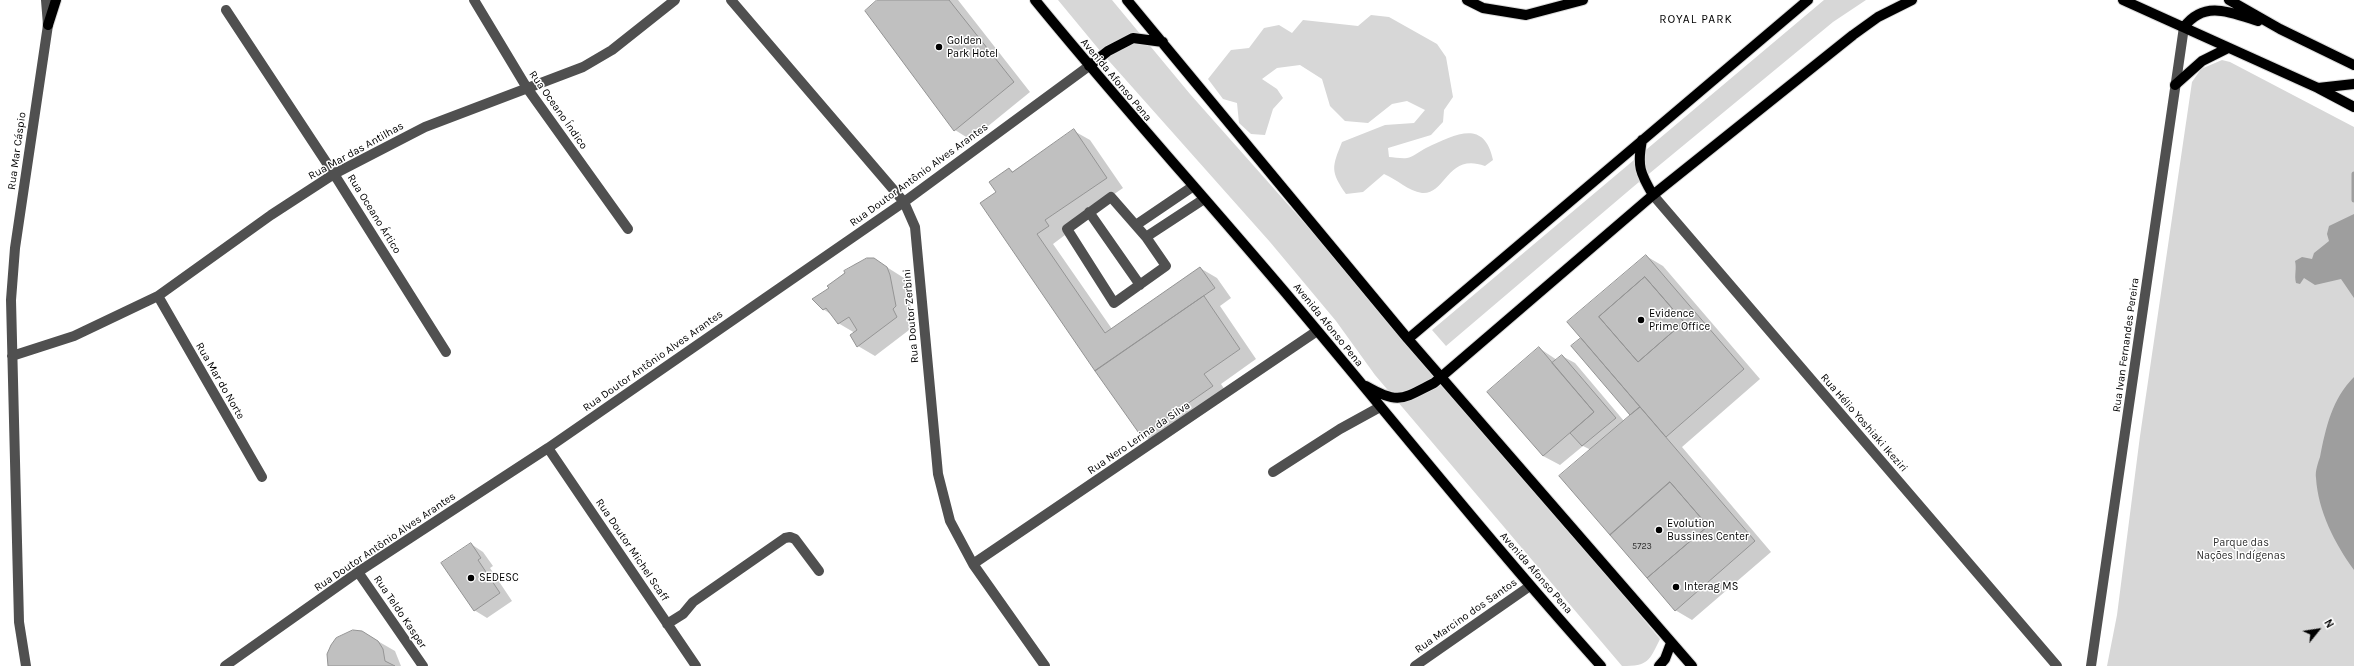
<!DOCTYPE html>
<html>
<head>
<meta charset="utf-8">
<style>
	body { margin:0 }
	#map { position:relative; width:2354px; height:666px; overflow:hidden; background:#fff; font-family:Karla,sans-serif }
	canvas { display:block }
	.north { position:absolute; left:2298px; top:610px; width:40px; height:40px; -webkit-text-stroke:3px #fff; paint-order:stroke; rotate:60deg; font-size:11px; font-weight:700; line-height:16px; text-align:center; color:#000 }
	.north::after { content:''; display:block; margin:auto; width:14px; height:18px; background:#000; clip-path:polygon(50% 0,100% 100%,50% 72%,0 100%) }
</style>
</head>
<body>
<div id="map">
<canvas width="2354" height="666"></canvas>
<div class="north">N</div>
</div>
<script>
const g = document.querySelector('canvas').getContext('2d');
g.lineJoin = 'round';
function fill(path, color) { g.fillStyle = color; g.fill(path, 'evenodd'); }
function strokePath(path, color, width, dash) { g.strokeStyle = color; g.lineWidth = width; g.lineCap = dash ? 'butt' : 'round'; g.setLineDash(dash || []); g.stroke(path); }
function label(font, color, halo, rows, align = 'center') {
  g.font = font + ' Karla,sans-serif'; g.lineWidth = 3; g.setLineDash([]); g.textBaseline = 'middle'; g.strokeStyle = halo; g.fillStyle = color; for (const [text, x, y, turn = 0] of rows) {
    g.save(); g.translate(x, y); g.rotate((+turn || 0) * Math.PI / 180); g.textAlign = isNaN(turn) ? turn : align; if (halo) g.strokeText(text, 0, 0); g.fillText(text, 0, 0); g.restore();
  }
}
fill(new Path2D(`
	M 1058,0 L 1112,0 L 1190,94 L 1441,377 L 1660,639 C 1649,661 1649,666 1622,666 L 1375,375 L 1336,321 L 1270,242 L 1101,52 Z
	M 1824,0 L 1866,0 L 1833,22 L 1633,187 L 1446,346 L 1432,330 Z
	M 1371,15 L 1389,17 L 1437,44 L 1446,57 L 1453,97 L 1444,110 L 1443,122 L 1431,135 L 1388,148 L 1389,157 C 1394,157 1402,159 1407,158 C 1413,157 1420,151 1426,148 C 1455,135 1484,118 1493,160 L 1485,166 C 1447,152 1446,195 1422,193 C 1408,191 1398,180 1384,174 L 1363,192 L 1346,194 C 1330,171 1332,167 1342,142 L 1385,125 L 1414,123 L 1425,110 L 1407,101 L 1392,104 L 1368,123 L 1345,121 L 1330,106 L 1322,79 L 1300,65 L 1277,68 L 1262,79 L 1277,89 L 1283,98 L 1273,109 L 1265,135 L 1251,134 L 1239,123 L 1237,103 L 1223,99 L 1208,79 L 1231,50 L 1249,48 L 1264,28 L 1279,25 L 1292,33 L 1303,20 L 1358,26 Z
	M 2222,60 L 2230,62 L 2354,127 L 2354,666 L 2107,666 L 2117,615 L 2140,436 L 2192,82 L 2201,69 Z`), '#d7d7d7');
fill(new Path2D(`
	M 2354,214 L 2354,298 L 2341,279 L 2315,285 L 2304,278 L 2300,284 L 2296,283 C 2294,275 2297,269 2295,261 L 2302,257 L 2312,259 L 2314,253 L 2329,241 L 2327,234 L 2329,226 Z
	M 2354,377 L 2354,570 C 2335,544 2318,511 2316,478 C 2315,471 2318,463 2320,457 C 2326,427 2332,399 2354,377 Z`), '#9e9e9e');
fill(new Path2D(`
	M 879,0 L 958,0 L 1030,92 L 971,140 L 955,130 Z
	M 1074,131 L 1090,140 L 1123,188 L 1062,230 L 1065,235 L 1053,244 L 1112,329 L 1200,268 L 1217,278 L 1231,298 L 1220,306 L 1256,359 L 1221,384 L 1229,396 L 1158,445 L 1142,435 L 981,203 L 997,192 L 1009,169 L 1014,172 Z
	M 1646,256 L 1663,266 L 1760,379 L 1682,447 L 1771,552 L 1692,620 L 1675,610 L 1591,450 L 1583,446 L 1560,465 L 1543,456 L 1539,348 L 1557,360 L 1562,356 L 1575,363 L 1624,421 L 1631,415 L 1573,347 L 1582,338 Z
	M 867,259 L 874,259 L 904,278 L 913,316 L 910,319 L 913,327 L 875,356 L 858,346 L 855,333 L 838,323 L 832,315 L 823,309 L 830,288 L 829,286 L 855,264 Z
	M 471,544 L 483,552 L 493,566 L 490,568 L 512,601 L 487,618 L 474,610 Z
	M 362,632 L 395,651 L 401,666 L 329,666 Z`), '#0003');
strokePath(new Path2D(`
	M 2354,174 L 2354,200`), '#9e9e9e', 5);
const building = new Path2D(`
	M 877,0 L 949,0 L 1014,82 L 954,131 L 865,11 Z
	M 1074,129 L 1107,178 L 1045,220 L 1049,226 L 1037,234 L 1105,333 L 1200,267 L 1215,288 L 1095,371 L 980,203 L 996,192 L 989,182 L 1009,168 L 1012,172 Z
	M 1646,255 L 1744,369 L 1666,437 L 1567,322 ZM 1645,277 L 1684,322 L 1638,362 L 1599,317 Z
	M 867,258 L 874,258 L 887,267 L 890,275 L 896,306 L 893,309 L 897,317 L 857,347 L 850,335 L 857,330 L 849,317 L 838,324 L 826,308 L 823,310 L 812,299 L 829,288 L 827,286 L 845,273 L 844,271 Z
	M 1645,277 L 1684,322 L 1638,362 L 1599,317 Z
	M 1204,296 L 1240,349 L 1204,374 L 1213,386 L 1141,436 L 1095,371 Z
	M 1581,338 L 1640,407 L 1630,415 L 1571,346 Z
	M 1539,347 L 1594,412 L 1543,456 L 1487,392 Z
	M 1562,355 L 1616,418 L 1582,446 L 1570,433 L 1594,412 L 1552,363 Z
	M 1640,407 L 1755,541 L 1675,611 L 1647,578 L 1708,526 L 1670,482 L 1610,535 L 1559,476 Z
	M 1670,482 L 1708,526 L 1647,578 L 1610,535 Z
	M 471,543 L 481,558 L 478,560 L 500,593 L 474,611 L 441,563 Z
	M 353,630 L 362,631 L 378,641 L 383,649 L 385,661 L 395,666 L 328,666 L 327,654 L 331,645 L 336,638 Z`);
fill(building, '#c0c0c0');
strokePath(building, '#949494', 1);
const major = new Path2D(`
	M 1035,0 C 1119,103 1209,202 1295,304 C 1397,425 1495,548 1601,666
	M 1127,0 L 1408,339 L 1692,666
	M 1467,0 L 1483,8 L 1526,15 L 1583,0
	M 2123,0 L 2318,88 L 2354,107
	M 2229,0 L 2280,29 L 2354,65
	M 48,25 L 56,0
	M 2184,27 C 2204,0 2230,12 2258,21
	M 1089,66 L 1108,51 L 1133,38 L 1163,42
	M 2175,85 L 2202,61 L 2228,48
	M 2318,88 L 2354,84
	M 1642,140 C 1637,166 1640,173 1653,195
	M 1408,339 L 1808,0
	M 1366,386 C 1399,405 1402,399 1434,383 L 1653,195 L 1853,35 L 1878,17 L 1912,0
	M 1659,666 L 1665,659 L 1671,643`);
strokePath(major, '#dbdbdb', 12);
strokePath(new Path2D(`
	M 474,0 L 527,88 L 628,229
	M 731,0 L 904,202 L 915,227 L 938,474 L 950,521 L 973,564 L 1045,666
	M 226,10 L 334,174 L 446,352
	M 1653,195 L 2057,666
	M 1111,197 L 1146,237 L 1166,266 L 1114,303 L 1067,229 Z
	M 1089,212 L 1140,285
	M 1136,225 L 1192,187
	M 1146,237 L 1204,199
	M 158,296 L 262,477
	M 12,356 L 74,336 L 158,296 L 271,215 L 334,174 L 425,127 L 583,67 L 612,50 L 675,0
	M 548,448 L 696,666
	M 1273,472 L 1340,429 L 1380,407
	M 973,564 L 1317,331
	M 358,572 L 423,666
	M 667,624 L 683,614 L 693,602 L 785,538 L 790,537 L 795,539 L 819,571
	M 26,666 L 19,622 L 11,300 L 15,248 L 48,25 L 46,0
	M 225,666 L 358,572 L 548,448 L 904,202 L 1089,66
	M 1415,666 L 1530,586
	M 2091,666 L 2184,27`), '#505050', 10);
strokePath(major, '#000', 10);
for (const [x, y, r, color] of [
	[939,47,4,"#000"],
	[1641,320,4,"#000"],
	[1659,530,4,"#000"],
	[471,578,4,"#000"],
	[1676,587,4,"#000"]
]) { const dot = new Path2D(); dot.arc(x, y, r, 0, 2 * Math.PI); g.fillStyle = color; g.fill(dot); strokePath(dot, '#fff', 1.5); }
label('9px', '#303030', null, [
	["5723",1642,546]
]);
label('11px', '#000', '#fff', [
	["Golden",947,41],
	["Park Hotel",947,54],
	["Evidence",1649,314],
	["Prime Office",1649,327],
	["Evolution",1667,524],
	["Bussines Center",1667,537],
	["SEDESC",479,578],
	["Interag MS",1684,587]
], 'left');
label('11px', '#000', '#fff', [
	["Avenida Afonso Pena",1116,80,50],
	["Rua Oceano Índico",558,110,55],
	["Rua Mar Cáspio",17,151,-82],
	["Rua Mar das Antilhas",356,151,-29],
	["Rua Doutor Antônio Alves Arantes",919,175,-36],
	["Rua Oceano Ártico",374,214,58],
	["Rua Doutor Zerbini",911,316,-95],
	["Avenida Afonso Pena",1328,325,51],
	["Rua Ivan Fernandes Pereira",2126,345,-82],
	["Rua Doutor Antônio Alves Arantes",653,361,-35],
	["Rua Mar do Norte",220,381,60],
	["Rua Hélio Yoshiaki Ikeziri",1864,423,49],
	["Rua Nero Lerina da Silva",1139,438,-34],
	["Rua Doutor Antônio Alves Arantes",385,542,-34],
	["Rua Doutor Michel Scaff",632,550,56],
	["Avenida Afonso Pena",1536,573,49],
	["Rua Teldo Kasper",400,612,56],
	["Rua Marcino dos Santos",1466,616,-35]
]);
label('11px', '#2e2e2e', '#fff', [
	["Parque das",2241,543],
	["Nações Indígenas",2241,556]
]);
g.letterSpacing = '1px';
label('12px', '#000', '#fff', [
	["ROYAL PARK",1696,20]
]);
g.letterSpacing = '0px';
</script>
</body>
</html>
